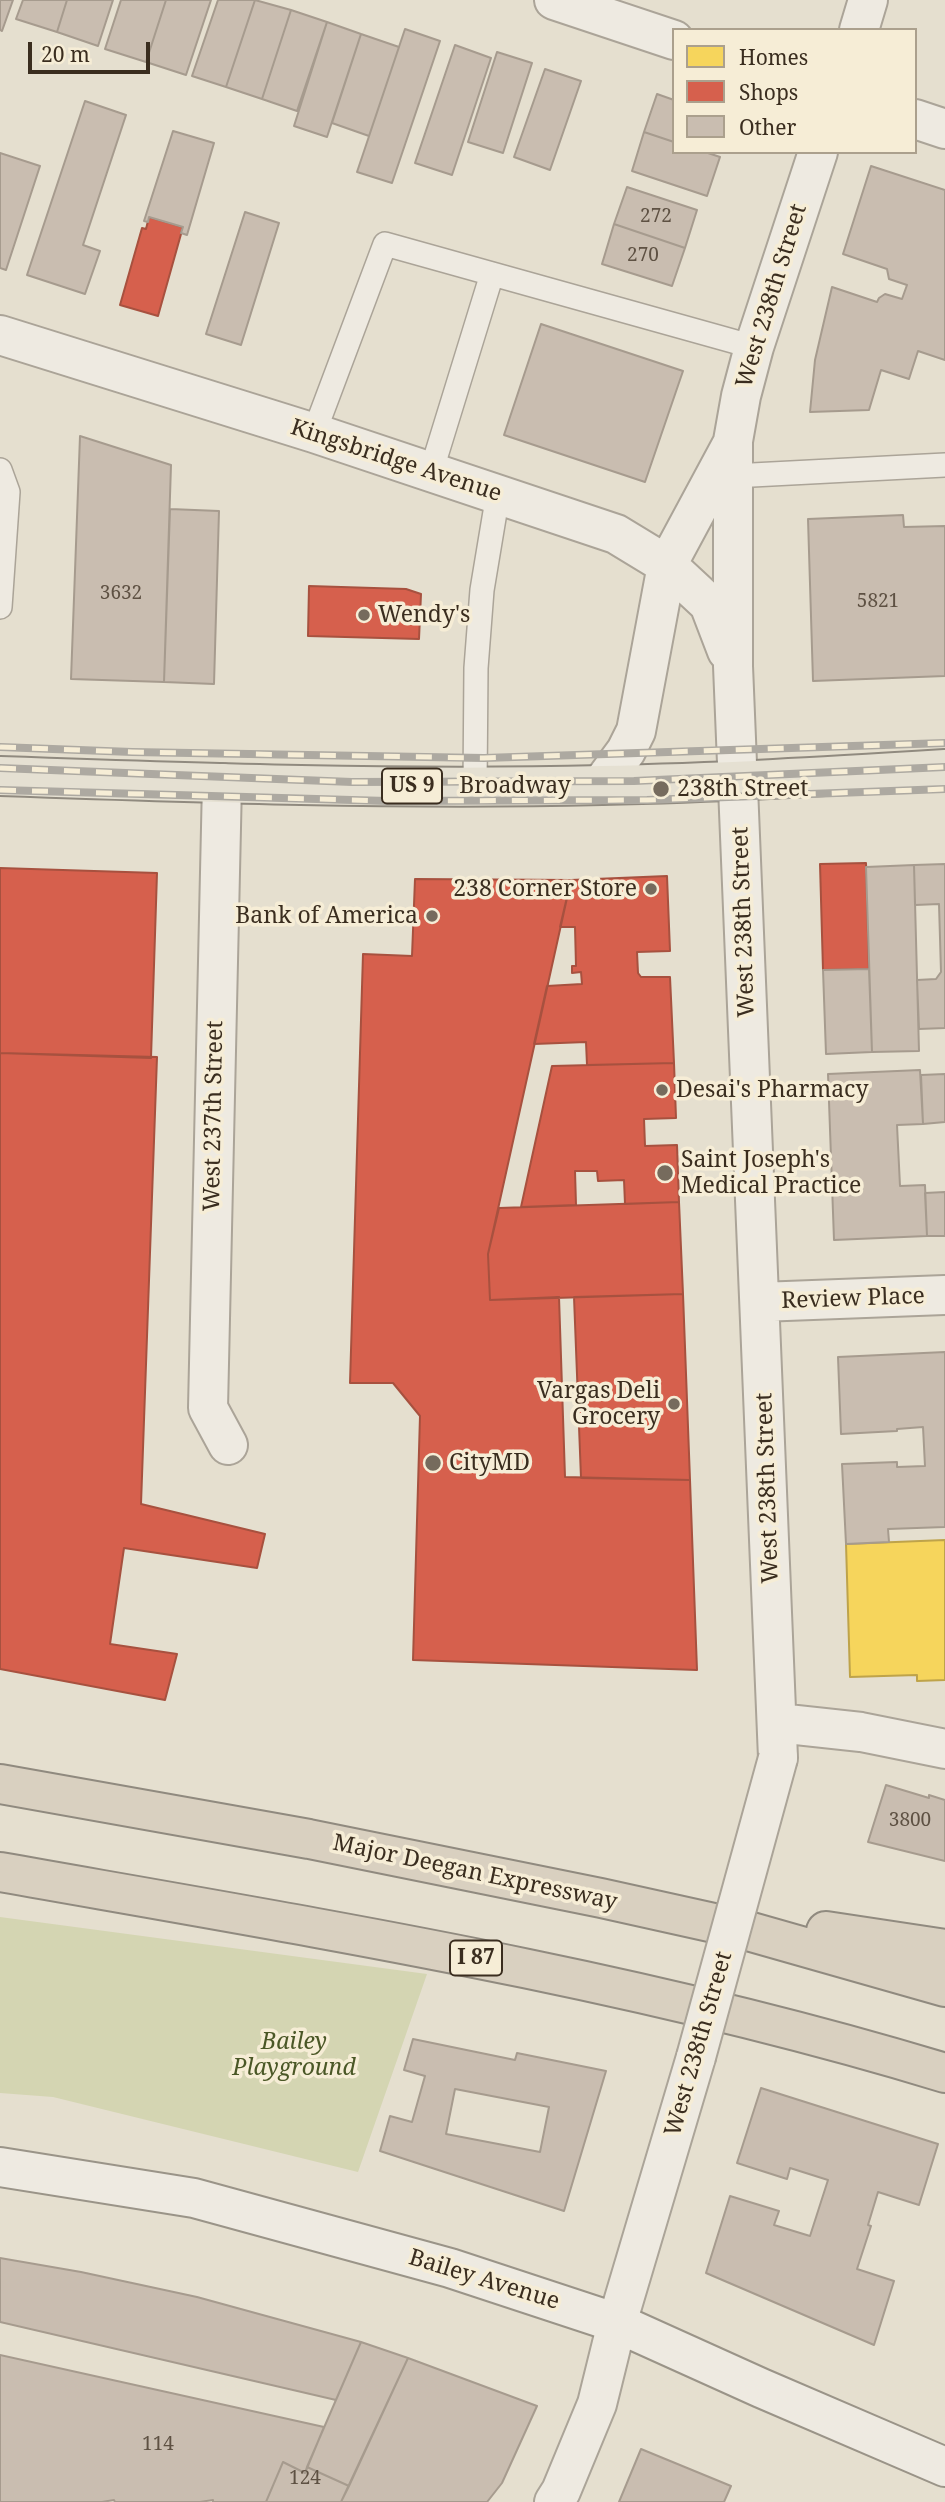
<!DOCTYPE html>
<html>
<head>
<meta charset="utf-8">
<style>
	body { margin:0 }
	#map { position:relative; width:945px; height:2502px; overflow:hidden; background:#e5dfcf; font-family:"Noto Serif",serif }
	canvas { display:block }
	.legend { position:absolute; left:672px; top:28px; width:245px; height:126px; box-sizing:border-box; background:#f6edd6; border:2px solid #aba08d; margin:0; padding:9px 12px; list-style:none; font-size:21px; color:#3a2d1f }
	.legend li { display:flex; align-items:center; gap:14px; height:35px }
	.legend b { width:35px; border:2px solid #aba08d }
	.scale { position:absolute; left:28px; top:42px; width:122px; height:32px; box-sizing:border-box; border:4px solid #3a2d1f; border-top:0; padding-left:9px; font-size:21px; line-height:24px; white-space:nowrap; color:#3a2d1f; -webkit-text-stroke:5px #f6edd6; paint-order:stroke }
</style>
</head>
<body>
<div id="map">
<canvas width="945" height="2502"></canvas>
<ul class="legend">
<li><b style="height:19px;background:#f6d55c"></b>Homes</li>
<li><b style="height:19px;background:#d6604d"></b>Shops</li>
<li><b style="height:19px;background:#c9bdb0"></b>Other</li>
</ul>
<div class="scale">20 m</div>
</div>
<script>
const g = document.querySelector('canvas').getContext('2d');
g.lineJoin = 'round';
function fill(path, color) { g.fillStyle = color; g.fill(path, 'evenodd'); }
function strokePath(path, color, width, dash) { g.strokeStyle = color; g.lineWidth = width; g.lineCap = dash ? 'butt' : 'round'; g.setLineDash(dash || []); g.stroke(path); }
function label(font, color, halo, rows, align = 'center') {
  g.font = font + ' "Noto Serif",serif'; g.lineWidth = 7; g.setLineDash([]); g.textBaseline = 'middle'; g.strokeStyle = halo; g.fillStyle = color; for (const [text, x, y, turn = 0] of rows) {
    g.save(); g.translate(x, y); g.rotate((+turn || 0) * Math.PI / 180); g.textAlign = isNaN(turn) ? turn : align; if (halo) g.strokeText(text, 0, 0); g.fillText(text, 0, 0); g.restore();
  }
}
fill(new Path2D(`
	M 0,1917 L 427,1974 L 358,2172 L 53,2097 L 0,2093 Z`), '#d4d5b2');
const homes = new Path2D(`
	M 945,1540 L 945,1680 L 917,1681 L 917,1675 L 850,1677 L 846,1544 Z`);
fill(homes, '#f6d55c');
strokePath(homes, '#bea34a', 2);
const shops = new Path2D(`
	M 149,217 L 183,227 L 158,316 L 120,305 L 142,228 L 146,229 Z
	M 309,586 L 406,589 L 421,594 L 419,639 L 308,636 Z
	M 866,863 L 869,969 L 823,970 L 820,864 Z
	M 0,868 L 157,873 L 151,1058 L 0,1053 Z
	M 667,876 L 670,951 L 637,952 L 638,973 L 641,977 L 670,977 L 674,1063 L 587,1065 L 586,1042 L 534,1044 L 547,986 L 582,984 L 581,972 L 572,973 L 572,966 L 576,966 L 575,927 L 560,927 L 571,880 Z
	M 415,879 L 571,880 L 488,1254 L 490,1300 L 559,1297 L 565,1477 L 690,1480 L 697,1670 L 413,1660 L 420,1416 L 393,1383 L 350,1383 L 363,954 L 412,956 Z
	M 0,1053 L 157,1057 L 141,1504 L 265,1534 L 257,1568 L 124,1548 L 110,1644 L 177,1654 L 165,1700 L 0,1669 Z
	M 674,1063 L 676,1118 L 644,1119 L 645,1146 L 677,1145 L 679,1202 L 625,1204 L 624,1180 L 598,1181 L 597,1171 L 575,1171 L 576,1205 L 521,1207 L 552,1066 Z
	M 679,1202 L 683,1294 L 490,1300 L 488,1254 L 499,1208 Z
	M 683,1294 L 690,1480 L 581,1478 L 574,1297 Z`);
fill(shops, '#d6604d');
strokePath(shops, '#a7513f', 2);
const building = new Path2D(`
	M 0,0 L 13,0 L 2,31 L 0,30 Z
	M 23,0 L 67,0 L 57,32 L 16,19 Z
	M 67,0 L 113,0 L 98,46 L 57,32 Z
	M 121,0 L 166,0 L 146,62 L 105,49 Z
	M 166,0 L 211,0 L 186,75 L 146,62 Z
	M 218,0 L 255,0 L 226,87 L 192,76 Z
	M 255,0 L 291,10 L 262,99 L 226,87 Z
	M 291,10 L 327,22 L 297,111 L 262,99 Z
	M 327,22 L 361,34 L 327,137 L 294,126 Z
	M 405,29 L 440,41 L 392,183 L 357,172 Z
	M 361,34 L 399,47 L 369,136 L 332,123 Z
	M 455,45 L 491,58 L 452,175 L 415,163 Z
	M 497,52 L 532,63 L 503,153 L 468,142 Z
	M 545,69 L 581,81 L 550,170 L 514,157 Z
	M 657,94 L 674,100 L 674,142 L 644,132 Z
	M 85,101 L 126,115 L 83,245 L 100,251 L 85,294 L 27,275 Z
	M 173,131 L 214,143 L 187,235 L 181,233 L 183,227 L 149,217 L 148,222 L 144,221 Z
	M 644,132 L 674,142 L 674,152 L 705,152 L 720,157 L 707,196 L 632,171 Z
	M 0,153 L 40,166 L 6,270 L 0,268 Z
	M 871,166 L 945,190 L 945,360 L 918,351 L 909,379 L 881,370 L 869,410 L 810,412 L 815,360 L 832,287 L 877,302 L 879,298 L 885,294 L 902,299 L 907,285 L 889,279 L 887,269 L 843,254 Z
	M 627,187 L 697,210 L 685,248 L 614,224 Z
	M 245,212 L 279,223 L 241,345 L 206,334 Z
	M 614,224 L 685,248 L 672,286 L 602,264 Z
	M 541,324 L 683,371 L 645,482 L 504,435 Z
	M 80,436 L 171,465 L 164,682 L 71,679 Z
	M 170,509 L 219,511 L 214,684 L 164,682 Z
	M 903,515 L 904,527 L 945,526 L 945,676 L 813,681 L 808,519 Z
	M 945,864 L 945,1028 L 919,1029 L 917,980 L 936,979 L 941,972 L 939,904 L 915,905 L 914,865 Z
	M 914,865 L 919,1051 L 872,1052 L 866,867 Z
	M 869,969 L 872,1052 L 826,1054 L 823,970 Z
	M 920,1070 L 923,1124 L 897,1125 L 900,1186 L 925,1185 L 927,1236 L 834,1240 L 828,1074 Z
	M 945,1074 L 945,1122 L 923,1124 L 921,1075 Z
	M 945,1192 L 945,1236 L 927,1236 L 925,1193 Z
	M 945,1352 L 945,1527 L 888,1529 L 889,1542 L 846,1544 L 842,1464 L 897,1462 L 897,1467 L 925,1466 L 923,1427 L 897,1429 L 897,1431 L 841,1434 L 838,1357 Z
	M 886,1785 L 929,1798 L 929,1795 L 945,1800 L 945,1861 L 868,1842 Z
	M 413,2039 L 515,2060 L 517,2053 L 606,2071 L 564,2211 L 380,2151 L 390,2116 L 412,2122 L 425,2076 L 404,2070 ZM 455,2089 L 549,2107 L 540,2152 L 446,2134 Z
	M 761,2088 L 938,2144 L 919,2205 L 878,2192 L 868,2225 L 871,2226 L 857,2269 L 894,2281 L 874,2345 L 706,2273 L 730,2196 L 779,2211 L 774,2225 L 810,2236 L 828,2180 L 790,2168 L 787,2179 L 737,2163 Z
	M 0,2258 L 81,2272 L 197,2297 L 361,2342 L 336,2400 L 0,2322 Z
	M 361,2342 L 408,2358 L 349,2486 L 307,2467 Z
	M 0,2355 L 324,2427 L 305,2473 L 283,2462 L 266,2502 L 213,2502 L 213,2500 L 200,2502 L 115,2502 L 114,2500 L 102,2502 L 0,2502 Z
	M 408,2358 L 537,2406 L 502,2483 L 487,2502 L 341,2502 Z
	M 641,2449 L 731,2486 L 724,2502 L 619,2502 Z
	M 283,2462 L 305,2473 L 307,2467 L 349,2486 L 341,2502 L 266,2502 Z`);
fill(building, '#c9bdb0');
strokePath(building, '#a69b8e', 2);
const lane = new Path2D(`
	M 314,433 L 385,244 L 754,347
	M 0,470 L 8,492 L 0,607
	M 431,472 L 492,274
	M 733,476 L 945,465
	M 475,787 L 476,668 L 482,590 L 498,494`);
const street = new Path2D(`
	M 554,0 L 674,40
	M 859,30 L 868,0
	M 915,119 L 945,129
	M 0,335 L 314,433 L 616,534 L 667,565 L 709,604 L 727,651
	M 222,783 L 208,1408 L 228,1445
	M 601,785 L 626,751 L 636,731 L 667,565 L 731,446
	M 760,1302 L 945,1295
	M 778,1723 L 861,1732 L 945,1749
	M 778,1758 L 733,666 L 733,441 L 741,396 L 754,347 L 818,152
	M 554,2502 L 561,2491 L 597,2404 L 617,2323 L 696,2057`);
const secondary = new Path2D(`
	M 0,2167 L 194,2198 L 450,2268 L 617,2323 L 761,2388 L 945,2467`);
const primary = new Path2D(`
	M 0,776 C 200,783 401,790 602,785 C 717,783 831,776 945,769`);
const highway = new Path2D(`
	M 0,1784 L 309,1839 L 601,1898 L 741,1929 L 945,1987
	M 0,1872 C 317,1928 636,1979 945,2073
	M 826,1931 L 945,1949`);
strokePath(lane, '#aba498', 26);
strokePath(street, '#aba498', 42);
strokePath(secondary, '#9a9488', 42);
strokePath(primary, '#908a7f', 42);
strokePath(highway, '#908a7f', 42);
strokePath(lane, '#eeeae1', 23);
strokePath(street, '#eeeae1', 38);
strokePath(secondary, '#eeeae1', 38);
strokePath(primary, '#e5e0d2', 38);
strokePath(highway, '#d9d0c0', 38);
const rail = new Path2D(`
	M 0,747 L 132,752 L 484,758 L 945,743
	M 0,768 L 352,782 L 634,781 L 945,767
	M 0,790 L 387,801 L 647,800 L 945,789`);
strokePath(rail, '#ada9a1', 8);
strokePath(rail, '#f6edd6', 5, [16]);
const streetBridge = new Path2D(`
	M 696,2057 L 778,1758`);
strokePath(streetBridge, '#aba498', 42, []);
strokePath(streetBridge, '#eeeae1', 38);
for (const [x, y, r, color] of [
	[364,615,7,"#766b5d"],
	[661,789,9,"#766b5d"],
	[651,889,7,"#766b5d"],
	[432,916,7,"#766b5d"],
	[662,1090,7,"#766b5d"],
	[665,1173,9,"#766b5d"],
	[674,1404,7,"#766b5d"],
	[433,1463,9,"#766b5d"]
]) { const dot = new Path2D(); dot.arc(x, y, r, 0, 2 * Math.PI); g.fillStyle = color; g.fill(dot); strokePath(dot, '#f6edd6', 2.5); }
label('19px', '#5e5143', null, [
	["272",656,217],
	["270",643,256],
	["3632",121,594],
	["5821",878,602],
	["3800",910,1821],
	["114",158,2445],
	["124",305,2479]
]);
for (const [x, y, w] of [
	[412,786,60],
	[476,1958,52]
]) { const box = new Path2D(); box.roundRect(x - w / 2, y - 17.5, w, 35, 5); g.fillStyle = '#f6edd6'; g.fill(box); strokePath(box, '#3a2d1f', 2); }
label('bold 21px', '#3a2d1f', null, [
	["US 9",412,786],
	["I 87",476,1958]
]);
label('23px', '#3a2d1f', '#f6edd6', [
	["West 238th Street",772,296,-73],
	["Kingsbridge Avenue",396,461,18],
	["Broadway",515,786],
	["West 238th Street",744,922,-92],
	["West 237th Street",214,1116,-89],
	["Review Place",853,1299,-2],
	["West 238th Street",768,1488,-92],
	["Major Deegan Expressway",475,1873,12],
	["West 238th Street",699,2044,-74],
	["Bailey Avenue",484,2280,17]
]);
label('23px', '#3a2d1f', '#f6edd6', [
	["Wendy's",378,615],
	["238th Street",677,789],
	["238 Corner Store",637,889,"right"],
	["Bank of America",418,916,"right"],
	["Desai's Pharmacy",676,1090],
	["Saint Joseph's",681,1160],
	["Medical Practice",681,1186],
	["Vargas Deli",660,1391,"right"],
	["Grocery",660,1417,"right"],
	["CityMD",449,1463]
], 'left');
label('italic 23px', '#4a5726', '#f6edd6', [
	["Bailey",294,2042],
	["Playground",294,2068]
]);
</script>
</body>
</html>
